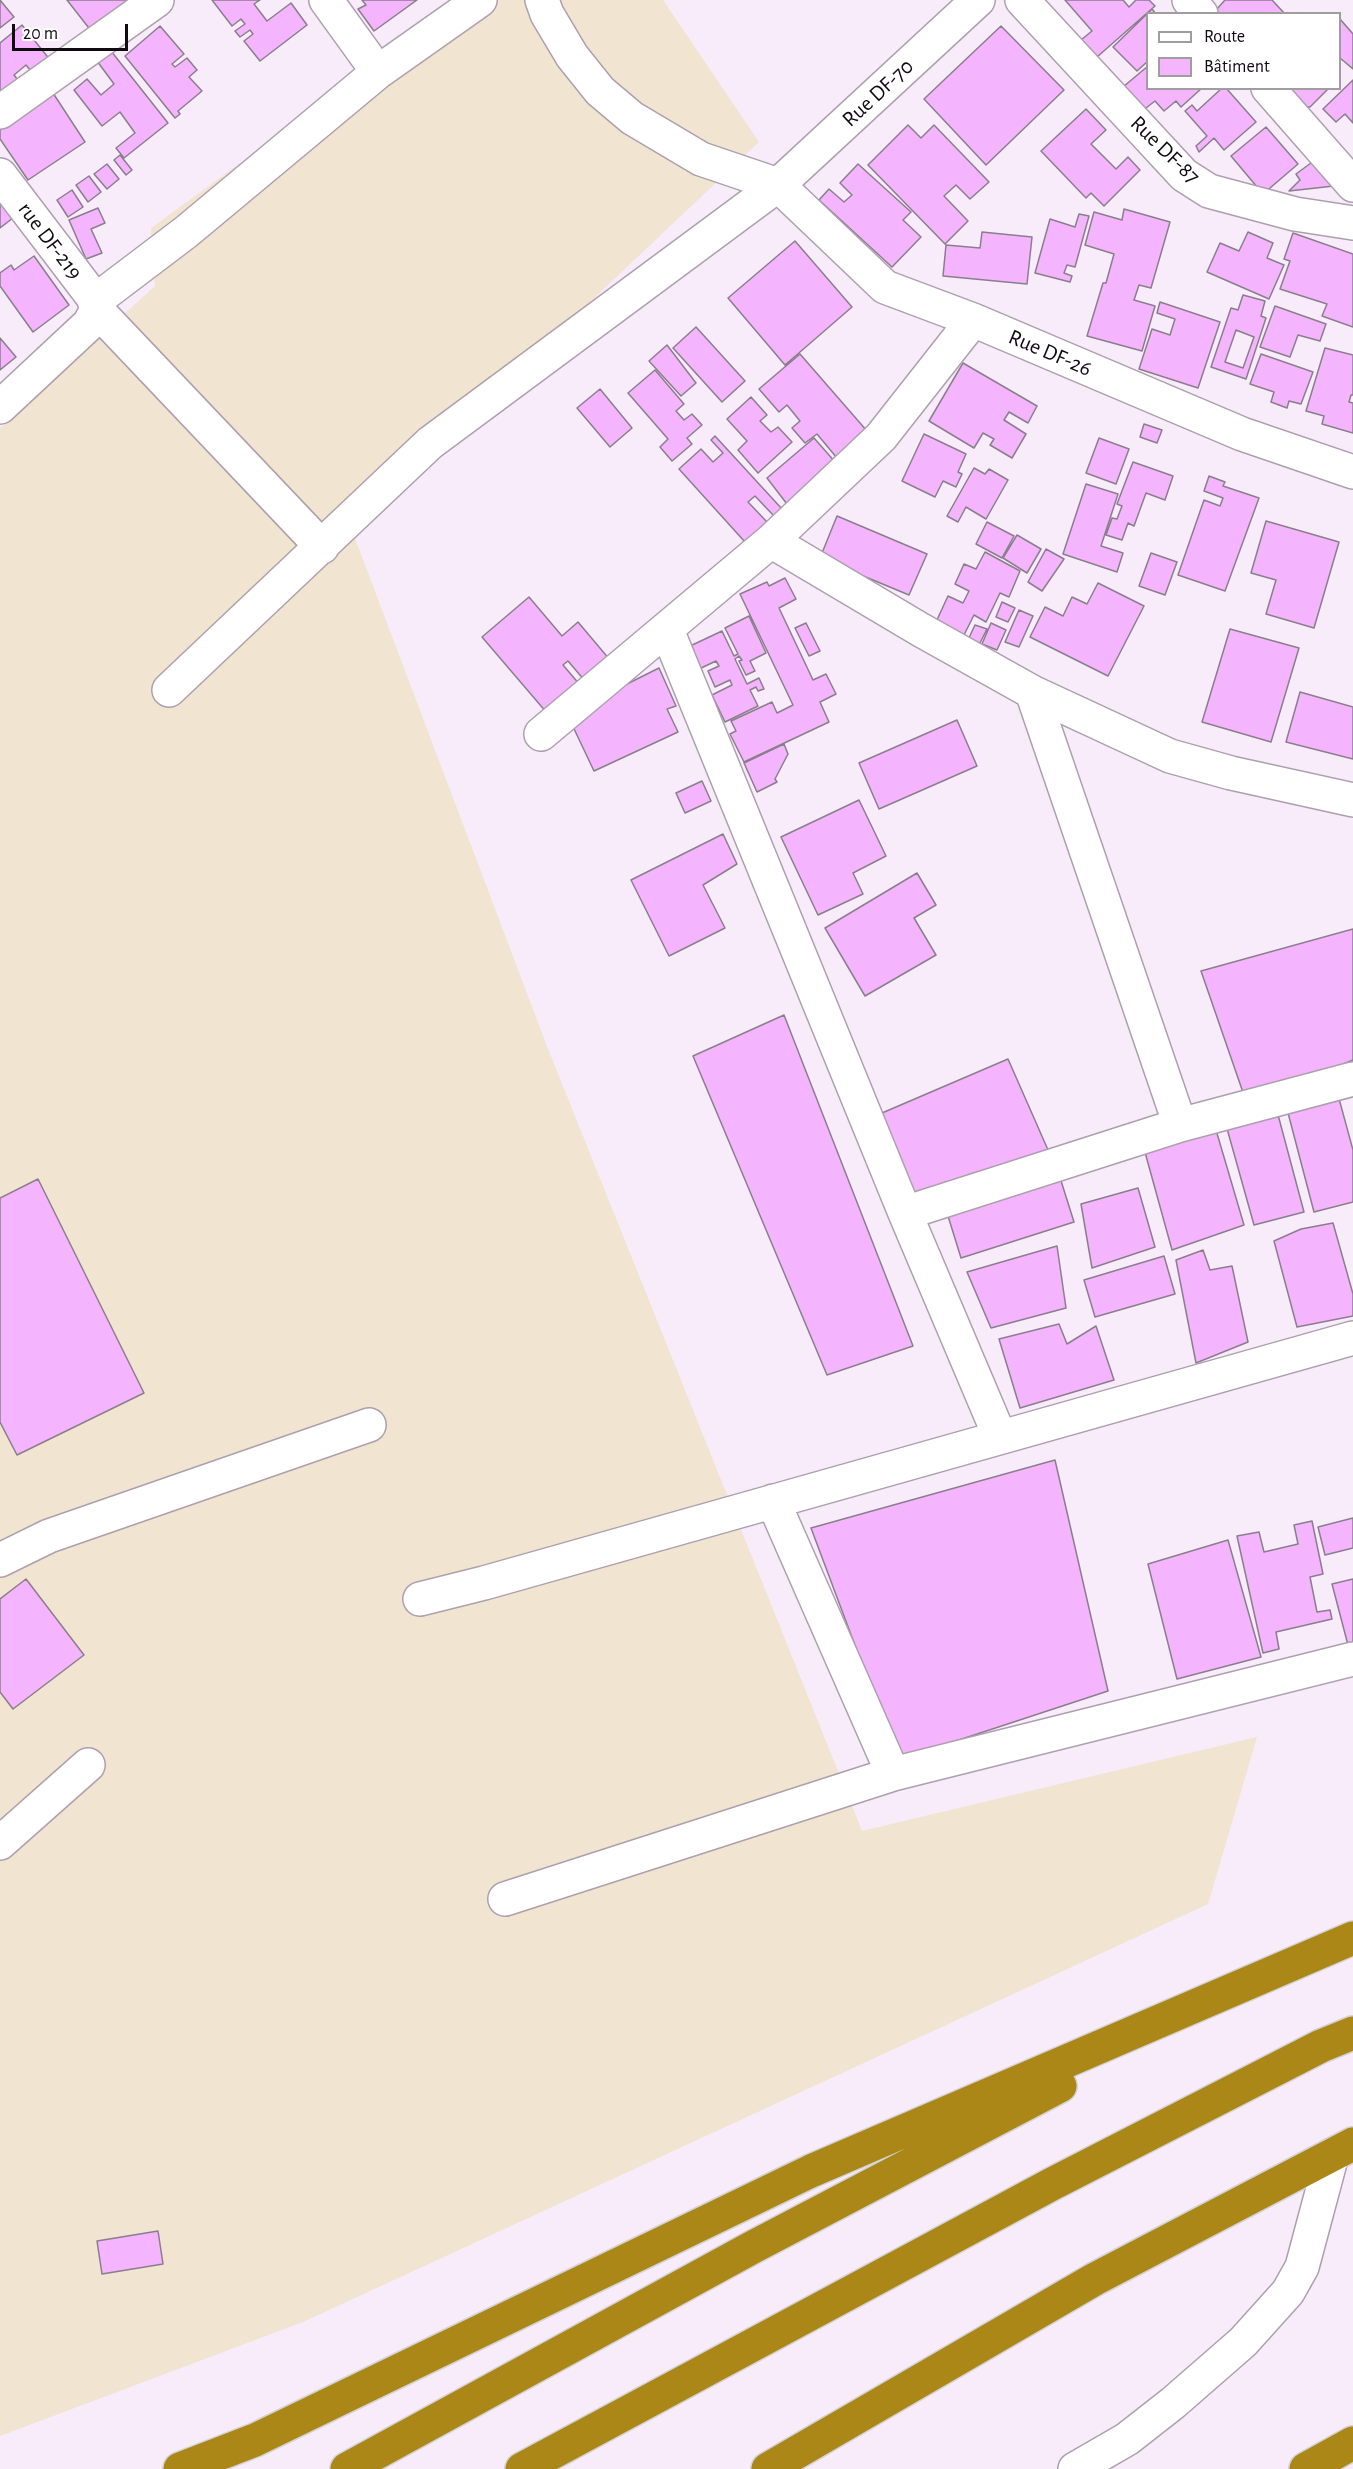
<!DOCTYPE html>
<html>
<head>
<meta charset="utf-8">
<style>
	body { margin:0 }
	#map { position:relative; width:1353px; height:2469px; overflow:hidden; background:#f8ebfa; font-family:"Alegreya Sans",sans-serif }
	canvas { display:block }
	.legend { position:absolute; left:1146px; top:12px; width:195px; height:78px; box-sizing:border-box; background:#fff; border:2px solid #9f9d9f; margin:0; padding:8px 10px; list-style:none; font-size:18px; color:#0f0b10 }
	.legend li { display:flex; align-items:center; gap:12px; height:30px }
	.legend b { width:30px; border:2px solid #9f9d9f }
	.scale { position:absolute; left:12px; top:24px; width:116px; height:27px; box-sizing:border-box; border:3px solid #0f0b10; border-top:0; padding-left:8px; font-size:18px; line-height:21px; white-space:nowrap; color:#0f0b10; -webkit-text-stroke:4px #fff; paint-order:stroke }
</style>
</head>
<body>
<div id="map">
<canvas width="1353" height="2469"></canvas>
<ul class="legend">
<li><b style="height:8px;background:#fff"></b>Route</li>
<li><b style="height:16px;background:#f5b5fe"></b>Bâtiment</li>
</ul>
<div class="scale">20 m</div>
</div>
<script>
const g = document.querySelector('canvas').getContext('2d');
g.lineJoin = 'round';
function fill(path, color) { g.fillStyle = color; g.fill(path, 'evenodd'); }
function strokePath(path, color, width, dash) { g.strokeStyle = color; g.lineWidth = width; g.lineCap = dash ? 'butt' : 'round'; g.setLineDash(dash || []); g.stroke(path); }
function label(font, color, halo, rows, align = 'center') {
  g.font = font + ' "Alegreya Sans",sans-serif'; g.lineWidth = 4.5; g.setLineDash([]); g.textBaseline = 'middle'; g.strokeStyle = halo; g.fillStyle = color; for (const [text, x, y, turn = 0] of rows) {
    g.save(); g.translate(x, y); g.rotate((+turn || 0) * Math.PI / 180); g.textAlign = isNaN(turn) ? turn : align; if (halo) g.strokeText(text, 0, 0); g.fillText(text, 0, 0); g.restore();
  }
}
fill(new Path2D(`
	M 464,0 L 663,0 L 759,142 L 351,528 L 548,1049 L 862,1831 L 1257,1737 L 1208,1904 L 303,2322 L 0,2436 L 0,428 L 155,286 L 151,228 Z`), '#f1e4d0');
const building = new Path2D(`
	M 0,0 L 14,17 L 0,28 Z
	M 67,0 L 132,0 L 92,32 Z
	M 212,0 L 260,0 L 254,4 L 267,21 L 291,3 L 307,25 L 260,61 L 244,41 L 253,34 L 250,30 L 240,37 L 235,31 L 245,24 L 241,19 L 232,26 Z
	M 362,0 L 417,0 L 374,31 L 358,9 L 366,5 Z
	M 1065,0 L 1123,0 L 1129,7 L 1136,0 L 1149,0 L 1155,6 L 1097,57 L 1081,40 L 1092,31 Z
	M 1225,0 L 1272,0 L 1285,14 L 1220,14 L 1216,10 Z
	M 1152,9 L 1156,14 L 1148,14 L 1148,61 L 1137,71 L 1113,47 Z
	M 1340,19 L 1353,34 L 1353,69 L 1340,58 Z
	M 22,25 L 51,61 L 34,75 L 26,65 L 14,75 L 21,84 L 0,101 L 0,43 Z
	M 160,26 L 184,54 L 172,64 L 175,67 L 187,58 L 197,70 L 189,77 L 202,91 L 178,111 L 180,114 L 175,118 L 125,56 Z
	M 1001,26 L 1064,90 L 986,165 L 924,99 Z
	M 111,51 L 168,123 L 124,158 L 116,148 L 135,133 L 120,112 L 102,126 L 74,90 L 87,79 L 101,95 L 114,84 L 97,61 Z
	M 1148,66 L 1148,88 L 1202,88 L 1181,107 L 1176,101 L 1164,111 L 1155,101 L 1137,115 L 1117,92 Z
	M 1353,80 L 1353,123 L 1345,114 L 1336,122 L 1323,109 Z
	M 1222,88 L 1226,88 L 1256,122 L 1224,150 L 1214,138 L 1199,152 L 1196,146 L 1207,136 L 1185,111 L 1192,105 L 1197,111 Z
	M 1277,88 L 1329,88 L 1310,107 L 1285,106 Z
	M 53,93 L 85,142 L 28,180 L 0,139 L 0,130 Z
	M 1086,109 L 1106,130 L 1091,144 L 1116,169 L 1128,157 L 1140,170 L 1104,206 L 1091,193 L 1086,198 L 1041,151 Z
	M 908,125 L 921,138 L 934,125 L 989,182 L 970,199 L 956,185 L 944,196 L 968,221 L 945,244 L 868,165 Z
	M 1266,127 L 1298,164 L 1263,194 L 1231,156 Z
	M 120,155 L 132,170 L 126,175 L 114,160 Z
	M 1315,160 L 1343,185 L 1289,191 L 1300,180 L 1296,174 Z
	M 107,164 L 119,179 L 107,189 L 94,174 Z
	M 858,164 L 911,212 L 903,220 L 921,237 L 892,267 L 819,200 L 829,189 L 844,202 L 852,195 L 840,183 Z
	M 89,176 L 101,192 L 88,202 L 76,185 Z
	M 72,190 L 83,207 L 68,217 L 57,200 Z
	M 0,199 L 13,218 L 0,228 Z
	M 98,208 L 105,223 L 91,229 L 102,253 L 86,259 L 69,220 Z
	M 1124,209 L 1170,222 L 1151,288 L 1139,285 L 1134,300 L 1155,306 L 1142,351 L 1087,336 L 1103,283 L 1106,283 L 1114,254 L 1085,245 L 1094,212 L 1122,220 Z
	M 1079,214 L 1089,216 L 1075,267 L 1067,265 L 1064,273 L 1072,276 L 1070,282 L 1035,273 L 1050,219 L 1075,227 Z
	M 982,232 L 1032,237 L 1027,284 L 943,276 L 946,245 L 980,248 Z
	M 1248,232 L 1273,243 L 1267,258 L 1284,265 L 1269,299 L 1207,272 L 1220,243 L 1239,251 Z
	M 1293,233 L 1353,254 L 1353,327 L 1322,316 L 1327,304 L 1280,289 L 1290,261 L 1284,259 Z
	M 795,241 L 852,307 L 785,365 L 728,298 Z
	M 34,256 L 69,305 L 33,332 L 0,286 L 0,273 L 11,265 L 14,270 Z
	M 1243,295 L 1265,301 L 1261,316 L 1266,318 L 1246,379 L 1211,367 L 1231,308 L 1238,310 ZM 1236,330 L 1254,337 L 1243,368 L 1225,362 Z
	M 1160,302 L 1220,322 L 1198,388 L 1139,369 L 1152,329 L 1170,335 L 1175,319 L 1157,313 Z
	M 1275,306 L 1326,324 L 1320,341 L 1298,335 L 1290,357 L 1260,347 Z
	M 696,327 L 745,381 L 722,402 L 673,348 Z
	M 0,338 L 16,357 L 0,370 Z
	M 667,345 L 696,383 L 681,396 L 649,361 Z
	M 1325,348 L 1353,355 L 1353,395 L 1351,395 L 1349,402 L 1353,403 L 1353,433 L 1322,424 L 1324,416 L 1306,411 Z
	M 800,354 L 867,431 L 837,458 L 817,434 L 805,443 L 792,428 L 800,421 L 787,405 L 779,412 L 759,389 Z
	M 1261,354 L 1313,372 L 1301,404 L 1289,401 L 1287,408 L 1271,402 L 1274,392 L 1250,384 Z
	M 963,363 L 1037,406 L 1028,423 L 1009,412 L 1004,420 L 1026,434 L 1012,458 L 990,445 L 994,439 L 983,433 L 974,448 L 929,421 Z
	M 655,370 L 684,404 L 676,411 L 684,420 L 692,414 L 702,425 L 687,438 L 692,444 L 672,461 L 660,447 L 668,439 L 628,393 Z
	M 600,389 L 632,428 L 610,447 L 577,408 Z
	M 751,397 L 767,415 L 760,421 L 771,432 L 778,427 L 792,442 L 758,473 L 738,450 L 747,441 L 727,419 Z
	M 1144,424 L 1162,430 L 1157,443 L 1140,437 Z
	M 924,434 L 966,454 L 958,472 L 962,474 L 956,487 L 943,481 L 935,497 L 902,481 Z
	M 715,436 L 782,509 L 774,516 L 755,496 L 748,502 L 767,522 L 745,542 L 679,469 L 701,449 L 713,462 L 723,453 L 711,440 Z
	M 814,438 L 836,463 L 787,504 L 767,478 Z
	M 1099,438 L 1129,449 L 1116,484 L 1086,473 Z
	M 1133,462 L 1173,476 L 1165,500 L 1146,493 L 1134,526 L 1128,523 L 1122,540 L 1106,535 L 1112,518 L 1117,519 L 1122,506 L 1117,504 Z
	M 974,468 L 985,474 L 989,469 L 1008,480 L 986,519 L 966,507 L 958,522 L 947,516 Z
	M 1209,476 L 1225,482 L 1223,486 L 1259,498 L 1225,591 L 1178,575 L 1204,500 L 1220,506 L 1223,498 L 1204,491 Z
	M 1086,484 L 1118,494 L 1101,546 L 1123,553 L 1117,572 L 1063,554 Z
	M 837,516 L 927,554 L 909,595 L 820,558 Z
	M 1266,521 L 1339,542 L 1314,628 L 1266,614 L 1276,580 L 1251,573 Z
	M 987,522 L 1014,536 L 1002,558 L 976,544 Z
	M 1017,535 L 1041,549 L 1027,573 L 1003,558 Z
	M 1046,549 L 1064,559 L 1042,591 L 1028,582 Z
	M 985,552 L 1020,571 L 1009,597 L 1000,593 L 986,622 L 974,615 L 964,635 L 936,622 L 948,596 L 963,603 L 969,591 L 955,584 L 964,564 L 976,569 Z
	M 1151,553 L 1177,562 L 1165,595 L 1139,586 Z
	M 785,578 L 796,599 L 779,608 L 813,680 L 826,674 L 836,694 L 820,702 L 829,722 L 744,762 L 730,734 L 736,731 L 731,721 L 772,702 L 777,713 L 793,705 L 740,594 L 767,582 L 769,586 Z
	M 1098,583 L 1144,606 L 1108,676 L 1030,637 L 1045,607 L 1063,616 L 1072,597 L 1087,604 Z
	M 529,597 L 562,636 L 578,622 L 610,660 L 585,681 L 568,661 L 563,665 L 580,685 L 547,713 L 482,637 Z
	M 1002,602 L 1015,608 L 1008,622 L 996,617 Z
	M 1019,610 L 1033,616 L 1019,647 L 1005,642 Z
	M 749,616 L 766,653 L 750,661 L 755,671 L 746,675 L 739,661 L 742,660 L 739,656 L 735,659 L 747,684 L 759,678 L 764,689 L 758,691 L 756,687 L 750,690 L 758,706 L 725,722 L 712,695 L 732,685 L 730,680 L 715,687 L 708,671 L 719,666 L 716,661 L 699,669 L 688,647 L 722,631 L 734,656 L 738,654 L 725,628 Z
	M 806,623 L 820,651 L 809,656 L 795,628 Z
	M 991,623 L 1006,630 L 997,650 L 982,644 Z
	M 975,625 L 987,629 L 978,647 L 967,642 Z
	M 1230,629 L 1299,648 L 1271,742 L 1202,722 Z
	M 659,668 L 676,706 L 667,709 L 678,732 L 594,771 L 567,714 Z
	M 1300,692 L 1353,707 L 1353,759 L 1286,742 Z
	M 957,720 L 977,766 L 879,809 L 859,763 Z
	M 784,744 L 788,754 L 775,779 L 777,782 L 757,792 L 744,763 Z
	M 702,781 L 711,801 L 685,813 L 676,793 Z
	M 859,800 L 886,856 L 853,873 L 863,894 L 818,915 L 781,837 Z
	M 723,834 L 737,864 L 703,885 L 725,928 L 669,956 L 631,880 Z
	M 917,873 L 936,905 L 914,918 L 936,955 L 865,996 L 825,928 Z
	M 1353,929 L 1353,1060 L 1247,1104 L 1201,971 Z
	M 784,1015 L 913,1346 L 827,1375 L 693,1056 Z
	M 1008,1059 L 1052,1159 L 909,1206 L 875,1116 Z
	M 1338,1095 L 1353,1150 L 1353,1202 L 1314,1212 L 1287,1109 Z
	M 1277,1111 L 1304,1212 L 1254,1225 L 1226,1125 Z
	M 1216,1130 L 1244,1225 L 1172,1250 L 1143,1145 Z
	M 1057,1168 L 1074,1222 L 961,1258 L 944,1203 Z
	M 38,1179 L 144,1393 L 17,1455 L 0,1422 L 0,1198 Z
	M 1138,1188 L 1155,1247 L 1092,1268 L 1081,1204 Z
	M 1333,1223 L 1353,1294 L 1353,1316 L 1297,1327 L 1274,1241 L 1301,1229 Z
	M 1057,1246 L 1066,1308 L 991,1328 L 967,1272 Z
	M 1203,1250 L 1210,1270 L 1232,1266 L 1248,1342 L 1196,1363 L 1176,1260 Z
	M 1164,1256 L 1175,1294 L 1095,1317 L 1084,1280 Z
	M 1059,1324 L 1067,1344 L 1096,1326 L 1114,1380 L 1020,1408 L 999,1339 Z
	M 1055,1460 L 1108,1691 L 898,1760 L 811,1528 Z
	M 1353,1518 L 1353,1548 L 1325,1555 L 1318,1527 Z
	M 1312,1521 L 1323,1574 L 1310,1577 L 1317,1612 L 1330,1610 L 1332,1619 L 1276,1632 L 1279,1649 L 1263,1653 L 1237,1536 L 1259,1532 L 1264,1552 L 1298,1544 L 1294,1525 Z
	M 1228,1540 L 1261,1657 L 1177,1679 L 1148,1564 Z
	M 26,1579 L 84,1655 L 13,1709 L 0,1692 L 0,1599 Z
	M 1353,1579 L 1353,1643 L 1348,1645 L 1332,1584 Z
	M 158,2231 L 163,2264 L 102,2274 L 97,2241 Z`);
fill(building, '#f5b5fe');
strokePath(building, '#8a7e8c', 1.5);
const minor = new Path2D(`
	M 326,0 L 378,72
	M 542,0 L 547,14 L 572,56 L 600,91 L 632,118 L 701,159 L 778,185 L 885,287 L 973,320 L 1242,434 L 1353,472
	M 1022,0 L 1184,175 L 1209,191 L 1295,214 L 1353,223
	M 1189,0 L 1201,14
	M 1268,88 L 1353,185
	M 0,112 L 157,0
	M 0,175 L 93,297 L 97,310
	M 95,301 L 186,232 L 378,72 L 480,0
	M 97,310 L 322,547
	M 0,407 L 89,324 L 97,310
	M 771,541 L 921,630 L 1032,692 L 1170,756 L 1231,773 L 1353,800
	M 667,630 L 905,1213 L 1000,1437
	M 169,690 L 430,443 L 778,185 L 978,0
	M 1032,692 L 1180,1125
	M 541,734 L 771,541 L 881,437 L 973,320
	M 905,1213 L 1180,1125 L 1353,1079
	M 773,1501 L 893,1774
	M 0,1560 L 49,1536 L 369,1425
	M 420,1599 L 484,1583 L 1353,1338
	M 0,1843 L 88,1765
	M 505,1899 L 893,1774 L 1353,1659
	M 1075,2469 L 1127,2439 L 1173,2403 L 1243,2342 L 1288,2292 L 1302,2267 L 1332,2155`);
const highway = new Path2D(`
	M 180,2469 L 255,2440 L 811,2171 L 1353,1938
	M 347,2469 L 753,2247 L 1060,2086
	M 522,2469 L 1052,2184 L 1321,2046 L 1353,2033
	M 768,2469 L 1095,2279 L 1353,2144
	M 1306,2469 L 1353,2443`);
strokePath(minor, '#ada0ae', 36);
strokePath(highway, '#d4d3d4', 36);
strokePath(minor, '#fff', 33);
strokePath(highway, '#ab8718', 33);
label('22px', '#0f0b10', '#fff', [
	["Rue DF-70",878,93,-43],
	["Rue DF-87",1165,150,44],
	["rue DF-219",50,241,53],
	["Rue DF-26",1050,353,23]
]);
</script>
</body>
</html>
